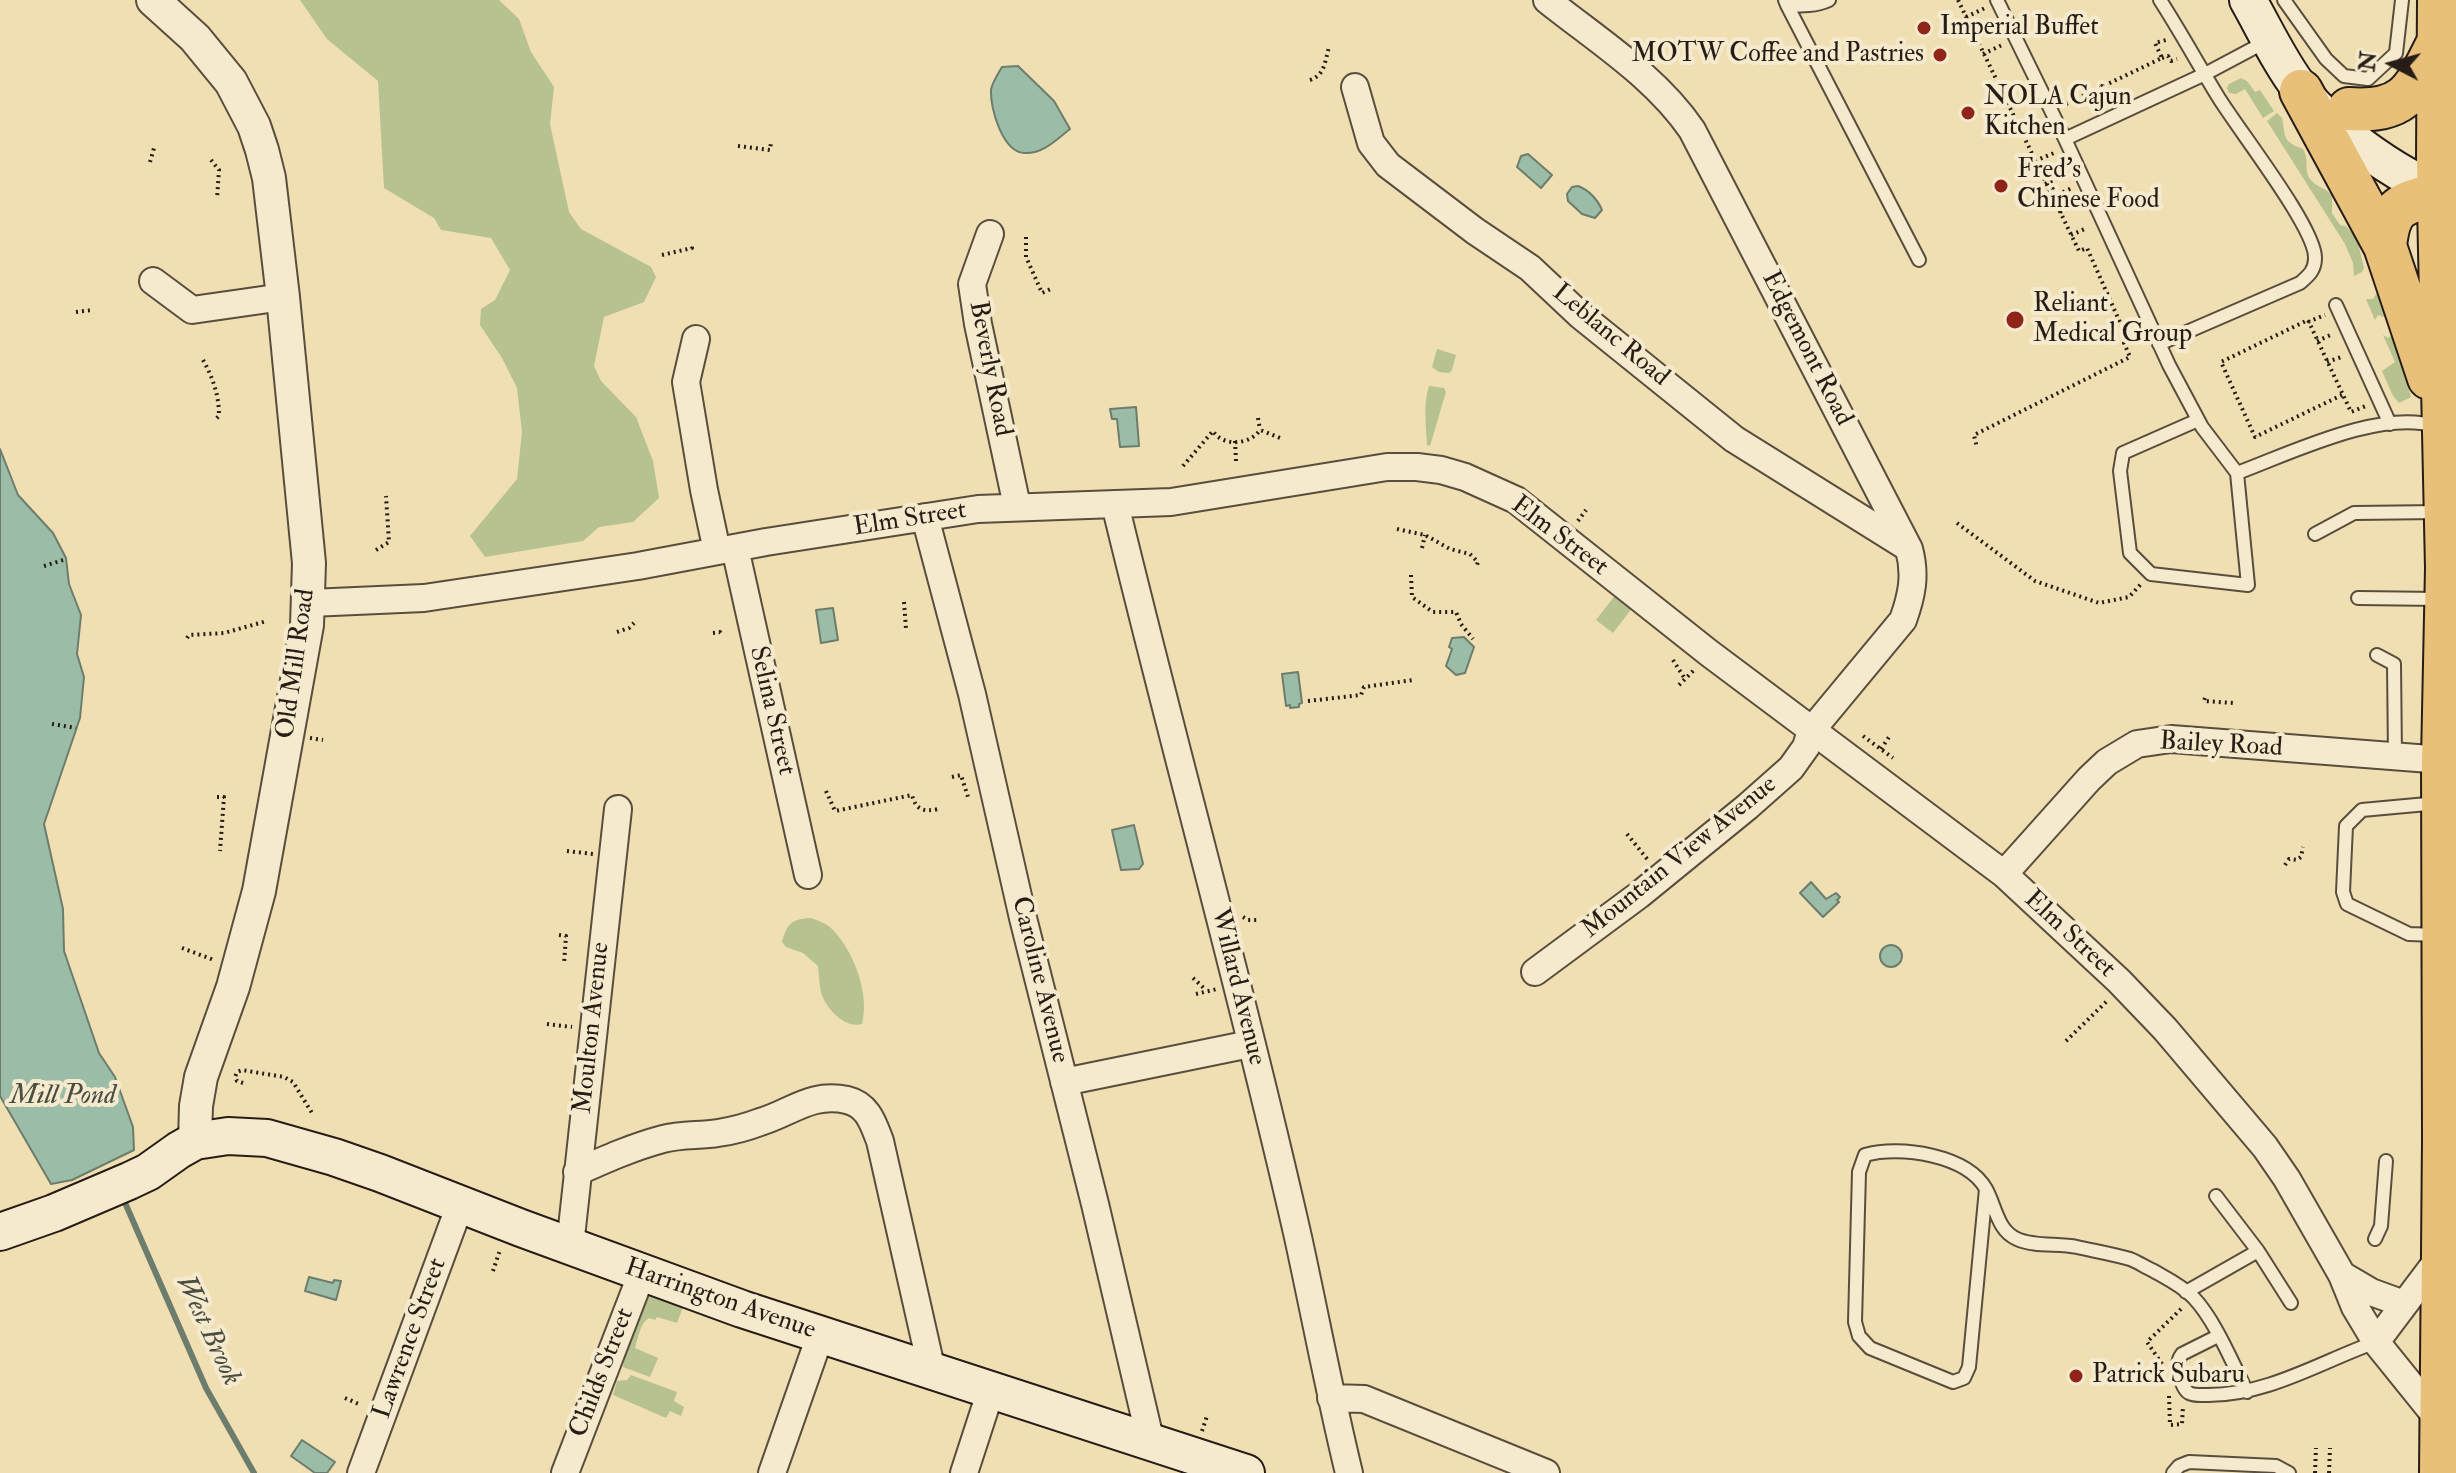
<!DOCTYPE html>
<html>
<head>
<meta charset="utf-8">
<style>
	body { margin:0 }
	#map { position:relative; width:2456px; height:1473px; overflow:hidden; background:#f0dfb2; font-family:"IM FELL Double Pica",serif }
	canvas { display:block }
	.north { position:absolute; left:2352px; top:24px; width:80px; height:80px; -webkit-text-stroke:6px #f5eacd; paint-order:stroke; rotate:276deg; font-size:22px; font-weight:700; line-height:32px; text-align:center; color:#271d16 }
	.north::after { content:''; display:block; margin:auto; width:28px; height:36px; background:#271d16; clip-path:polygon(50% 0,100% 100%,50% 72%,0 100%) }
</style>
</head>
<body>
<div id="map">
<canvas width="2456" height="1473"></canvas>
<div class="north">N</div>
</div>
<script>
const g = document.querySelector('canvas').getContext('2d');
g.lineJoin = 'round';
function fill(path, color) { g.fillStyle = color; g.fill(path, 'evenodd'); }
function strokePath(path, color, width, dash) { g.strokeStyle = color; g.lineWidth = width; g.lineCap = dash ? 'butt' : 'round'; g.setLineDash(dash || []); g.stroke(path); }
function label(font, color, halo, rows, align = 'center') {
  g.font = font + ' "IM FELL Double Pica",serif'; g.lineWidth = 8; g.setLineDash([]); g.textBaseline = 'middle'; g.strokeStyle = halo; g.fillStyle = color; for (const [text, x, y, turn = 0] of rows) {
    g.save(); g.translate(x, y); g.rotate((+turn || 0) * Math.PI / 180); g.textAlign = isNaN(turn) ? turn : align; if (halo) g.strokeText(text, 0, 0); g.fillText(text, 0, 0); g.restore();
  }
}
fill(new Path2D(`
	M 300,0 L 499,0 L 519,19 L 531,52 L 554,87 L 550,124 L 569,212 L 581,229 L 651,267 L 656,277 L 644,302 L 604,317 L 594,366 L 601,381 L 636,417 L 653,461 L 659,498 L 633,522 L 599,527 L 583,541 L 485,557 L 470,536 L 517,479 L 522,432 L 517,388 L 502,358 L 480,325 L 481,309 L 495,300 L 510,270 L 491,238 L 441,230 L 434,218 L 384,188 L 378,81 L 327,39 Z
	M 2241,78 L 2247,81 L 2255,92 L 2260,90 L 2274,111 L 2263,118 L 2245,89 L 2236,94 L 2229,93 L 2227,88 L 2229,84 Z
	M 2277,113 L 2282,118 C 2286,138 2282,141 2303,149 C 2310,161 2303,171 2311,180 C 2317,188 2326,187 2332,196 L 2332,213 L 2340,225 L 2346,226 L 2357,239 L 2364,268 L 2362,272 L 2354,276 L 2353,263 L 2345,244 L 2267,121 Z
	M 2372,262 L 2411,397 L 2399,403 L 2393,396 L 2382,371 L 2395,362 L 2383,335 L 2388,338 L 2391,336 L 2387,318 L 2378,315 L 2375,320 L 2366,299 L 2373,299 L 2377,293 L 2370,269 Z
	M 1437,349 L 1456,355 L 1452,370 L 1449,373 L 1439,372 L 1432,367 Z
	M 1429,386 L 1444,388 L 1446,392 L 1430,446 L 1427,445 C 1426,426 1423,404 1429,386 Z
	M 1616,594 L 1633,607 L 1613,633 L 1596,620 Z
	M 811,918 C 819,921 828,924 833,930 C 854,952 870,994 862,1024 C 845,1029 825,1008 821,992 C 819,984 819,974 818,966 L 803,953 L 786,947 L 782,942 C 787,923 792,919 811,918 Z
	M 650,1294 L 683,1307 L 677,1323 L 657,1317 L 655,1320 L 649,1318 C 640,1323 638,1338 635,1348 L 658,1358 L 650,1377 L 623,1367 L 626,1350 L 646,1296 Z
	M 631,1375 L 677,1392 L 674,1401 L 684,1407 L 681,1416 L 670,1411 L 666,1418 L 613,1395 L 617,1381 L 627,1380 Z`), '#b6c28f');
const water = new Path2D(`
	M 1018,66 L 1054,101 L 1070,129 C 1057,139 1043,154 1025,153 C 1003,153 990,109 991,90 C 992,83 998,74 1002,67 Z
	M 1528,154 L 1552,175 L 1541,188 L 1517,167 L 1521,156 Z
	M 1578,186 C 1589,190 1598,200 1602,210 L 1595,218 L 1582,214 L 1568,201 L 1567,194 L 1572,187 Z
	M 1136,407 L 1139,446 L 1120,447 L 1117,419 L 1112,419 L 1110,409 Z
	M 0,449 L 18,495 L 53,533 L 66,558 L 69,584 L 81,615 L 77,654 L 84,677 L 80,718 L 44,824 L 63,909 L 64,951 L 99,1053 L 115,1077 L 133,1127 L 134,1150 L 72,1180 L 51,1184 L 0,1096 Z
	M 833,608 L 838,640 L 821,643 L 816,610 Z
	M 1464,637 L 1474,647 L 1465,673 L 1456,675 L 1446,666 L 1452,649 L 1449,647 L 1452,638 Z
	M 1298,672 L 1302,703 L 1299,704 L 1299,707 L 1290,708 L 1290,705 L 1286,706 L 1282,674 Z
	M 1134,825 L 1143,864 L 1139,869 L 1121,870 L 1112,830 Z
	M 1811,882 L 1826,899 L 1836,893 L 1840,897 L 1837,900 L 1839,902 L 1823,917 L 1800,893 Z
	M1880 956a11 11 0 1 1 22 0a11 11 0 1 1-22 0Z
	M 309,1277 L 333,1283 L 334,1280 L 341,1281 L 336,1300 L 305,1291 Z
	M 302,1440 L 335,1462 L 327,1473 L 315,1473 L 291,1456 Z`);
fill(water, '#9bbda7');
strokePath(water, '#6d7d6d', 2);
strokePath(new Path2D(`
	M 126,1205 L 206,1388 L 254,1473`), '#6d7d6d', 6);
const service = new Path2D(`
	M 1785,0 L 1787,5 C 1802,6 1816,6 1829,0
	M 1997,0 L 2065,139 L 2205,74 L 2267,41
	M 2284,0 L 2326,59 L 2344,76 L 2368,79 L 2396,53 L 2402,0
	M 1787,5 L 1919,260
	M 2065,139 L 2169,365 L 2202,427 L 2237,473 L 2248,585 L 2151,574 L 2130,553 L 2120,471 L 2123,453 L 2198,420
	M 2336,305 L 2390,424
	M 2159,344 L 2300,283 C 2308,276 2315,271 2315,258 C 2316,228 2236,127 2217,95 C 2198,64 2180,31 2160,0
	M 2237,473 C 2289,454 2384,407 2437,427
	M 2315,534 L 2354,513 L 2439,512
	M 2358,598 L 2439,599
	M 2377,655 L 2394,664 L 2395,756
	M 2436,935 L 2409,934 L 2347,904 L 2343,892 L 2346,826 L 2362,810 L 2438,803
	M 1986,1189 L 1969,1367 L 1964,1378 L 1953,1382 L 1870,1348 L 1859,1336 L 1855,1322 L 1859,1172 L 1865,1155 C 1900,1145 1967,1155 1986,1189 C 1996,1207 1997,1230 2017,1239 C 2034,1247 2059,1243 2077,1247 C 2095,1251 2113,1254 2130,1259 C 2138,1262 2145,1267 2152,1270 C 2166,1278 2181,1285 2193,1297 C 2215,1320 2232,1362 2247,1392
	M 2216,1196 L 2258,1251 L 2291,1303
	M 2375,1239 L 2381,1226 L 2386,1161
	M 2186,1292 L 2258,1251
	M 2218,1336 L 2182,1354 C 2176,1362 2178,1368 2180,1377 C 2182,1383 2184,1390 2189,1393 C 2195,1396 2202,1395 2208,1395 C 2268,1395 2320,1362 2376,1342
	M 2173,1473 L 2179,1466 L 2189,1462 L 2276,1466 L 2289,1473`);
const minor = new Path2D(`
	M 1355,87 L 1371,143 L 1388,165 L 1475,231 L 1530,268 L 1580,315 L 1734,439 L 1907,547
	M 990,234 L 972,284 L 978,324 L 1017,506
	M 153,281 L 192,310 L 283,297
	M 696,339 L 686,382 L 704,490 L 717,551
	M 1115,504 C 1174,748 1242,991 1298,1237 C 1315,1315 1330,1395 1349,1473
	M 925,517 L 972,694 L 1023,918 L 1095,1204 L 1151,1443
	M 735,548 L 808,875
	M 310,603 L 424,598 L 638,566 L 766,542 L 978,509 L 1171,502 L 1387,467 L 1417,467 L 1441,470 L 1465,477 L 1516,500 L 1709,653 L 2004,874 L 2119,981 L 2165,1029 L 2265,1147 L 2287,1179 L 2342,1275 L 2355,1307 L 2376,1342 L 2443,1425
	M 2004,874 L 2089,779 L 2107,762 L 2137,744 L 2171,739 L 2443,760
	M 1535,972 L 1639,895 L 1747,807 L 1791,768 L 1806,747 L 1811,731 L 1903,620 C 1912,595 1916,575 1909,549 L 1692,130 C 1655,76 1597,40 1547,0
	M 1064,1082 L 1250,1044
	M 577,1172 C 606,1159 633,1147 663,1139 C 681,1134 700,1136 718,1133 C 732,1131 747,1127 760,1122 C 791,1113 811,1092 847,1100 C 868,1105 873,1123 880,1141 L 932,1371
	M 570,1246 L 618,809
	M 2342,1275 L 2371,1292 L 2404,1304
	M 2376,1342 L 2443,1253
	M 1331,1398 L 1364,1399 L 1546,1473
	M 361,1473 L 460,1205
	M 565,1473 L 642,1273
	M 772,1473 L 820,1336
	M 964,1473 L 991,1390`);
const tertiary = new Path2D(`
	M 153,0 L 195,38 L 231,82 L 254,126 L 262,150 L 269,178 L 283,297 L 309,563 L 307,625 L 259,891 L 233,987 L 201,1077 L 196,1106 L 195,1141`);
const secondary = new Path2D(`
	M 2248,0 C 2265,30 2280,63 2301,90 C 2328,127 2411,188 2456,196
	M 0,1232 L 54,1213 L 129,1181 L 148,1172 L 179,1150 L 195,1141 L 228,1136 L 267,1138 L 334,1157 L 380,1173 L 521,1228 L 742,1309 L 1246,1473`);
const trunk = new Path2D(`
	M 2439,0 L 2438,160 L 2447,568 L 2443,760 L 2444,1140 L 2441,1473
	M 2301,91 L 2385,246 L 2429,378
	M 2349,109 C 2407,113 2414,90 2438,43
	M 2385,246 C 2390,203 2401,205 2439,193`);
strokePath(service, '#594e3d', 16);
strokePath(minor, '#594e3d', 30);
strokePath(tertiary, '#594e3d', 36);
strokePath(secondary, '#271d16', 40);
strokePath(trunk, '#271d16', 46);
strokePath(new Path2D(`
	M 1958,0 L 2079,251 L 2087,248 L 2126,336 L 2124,343 L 2130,357 L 1974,435 L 1977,448
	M 1966,17 L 1985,8
	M 1983,54 L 2002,45
	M 2162,58 L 2168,56 L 2171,61 L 2177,59
	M 1310,80 C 1325,75 1325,61 1329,47
	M 2001,92 L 2018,82
	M 2066,104 L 2162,58 L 2155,43 L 2166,40
	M 2018,127 L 2036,118
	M 738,146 L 770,150 L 771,143
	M 211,160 L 219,170 L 217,199
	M 2035,161 L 2054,153
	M 150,162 L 154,148
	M 2045,184 L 2065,175
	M 2052,197 L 2072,188
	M 2060,212 L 2079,203
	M 2071,235 L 2087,228
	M 1026,237 L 1026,257 L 1042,293 L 1053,288
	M 662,255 L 692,248 L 691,243
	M 76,312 L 93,310
	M 2308,322 L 2325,315
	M 2317,341 L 2333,334
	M 203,360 C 213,378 219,395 219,416 L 214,421
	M 2327,362 L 2344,356
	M 2342,395 L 2255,437 L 2221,362 L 2308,320 L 2351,412 L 2366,406
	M 1258,418 L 1260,430
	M 1235,441 L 1236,461
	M 1183,466 L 1213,431 C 1223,447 1250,445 1260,430 L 1283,439
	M 1578,521 L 1586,510
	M 1957,523 L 2035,581 L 2099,603 L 2129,597 L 2141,584
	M 1397,529 L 1425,535 L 1450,549 L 1470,554 L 1478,562 L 1476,568
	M 1422,548 L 1425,535
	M 376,550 L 389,542 L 386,496
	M 44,566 L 63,560
	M 1411,575 L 1412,597 L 1433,612 L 1456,612 L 1461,624 L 1473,639
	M 904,602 L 906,629
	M 617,632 L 629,628 L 634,623
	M 713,633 L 720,632 L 722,636
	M 187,638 L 189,635 L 224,633 L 267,621
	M 1673,660 L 1685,679
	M 1679,685 L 1694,670
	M 2205,698 L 2204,701 L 2233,703
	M 1308,701 L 1361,695 L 1364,687 L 1413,680
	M 52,724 L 76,728
	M 1863,736 L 1893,758
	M 310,738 L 323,740
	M 1881,749 L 1889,737
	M 952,777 L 961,775 L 968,797
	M 826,791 L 835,811 L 912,795 C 916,810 923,812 938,809
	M 217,797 L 224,797 L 220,851
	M 1627,834 L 1648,860
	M 567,851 L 593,854
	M 2285,865 L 2289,859 L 2297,860 L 2301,857 L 2303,847
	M 1243,917 L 1248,920 L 1257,920
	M 559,935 L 566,936 L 564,964
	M 182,948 L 214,960
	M 1193,978 L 1206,990
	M 1196,994 L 1217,989
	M 547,1024 L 572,1027
	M 2066,1041 L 2107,1001
	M 243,1083 L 237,1081 L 235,1077 L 237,1072 L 242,1070 L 284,1077 L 293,1082 L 312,1113
	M 493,1271 L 500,1250
	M 2162,1364 L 2147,1342 L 2181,1309
	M 2169,1396 L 2170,1425 L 2182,1424 L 2183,1406
	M 345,1398 L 361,1405
	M 1202,1431 L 1207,1416
	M 2315,1473 L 2316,1448
	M 2329,1473 L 2330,1448`), '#271d16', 4, [2, 4]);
strokePath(service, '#f5eacd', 12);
strokePath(minor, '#f5eacd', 26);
strokePath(tertiary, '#f5eacd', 32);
strokePath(secondary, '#f5eacd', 36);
strokePath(trunk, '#e8c079', 42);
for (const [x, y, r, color] of [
	[1924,28,8,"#8f2418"],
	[1940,55,8,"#8f2418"],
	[1968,113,8,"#8f2418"],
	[2001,186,8,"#8f2418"],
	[2015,320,10,"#8f2418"],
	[2076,1376,8,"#8f2418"]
]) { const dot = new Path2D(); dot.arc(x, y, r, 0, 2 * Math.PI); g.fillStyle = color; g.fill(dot); strokePath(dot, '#f5eacd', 3); }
label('26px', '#271d16', '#f5eacd', [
	["Imperial Buffet",1940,28],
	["MOTW Coffee and Pastries",1924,55,"right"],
	["NOLA Cajun",1984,98],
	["Kitchen",1984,128],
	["Fred's",2017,171],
	["Chinese Food",2017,201],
	["Reliant",2033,305],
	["Medical Group",2033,335],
	["Patrick Subaru",2092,1376]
], 'left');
label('26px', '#271d16', '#f5eacd', [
	["Leblanc Road",1610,336,40],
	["Edgemont Road",1806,349,63],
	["Beverly Road",989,369,79],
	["Elm Street",910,520,-9],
	["Elm Street",1559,537,37],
	["Old Mill Road",297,664,-82],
	["Selina Street",771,711,77],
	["Bailey Road",2221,746,3],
	["Mountain View Avenue",1680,858,-39],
	["Elm Street",2069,935,43],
	["Caroline Avenue",1039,980,76],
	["Willard Avenue",1237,987,76],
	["Moulton Avenue",593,1028,-84],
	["Harrington Avenue",720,1300,19],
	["Lawrence Street",411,1339,-70],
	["Childs Street",603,1373,-69]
]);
label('italic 28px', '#4a4d42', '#f5eacd', [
	["Mill Pond",63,1097],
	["West Brook",207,1331,65]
]);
</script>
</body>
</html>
